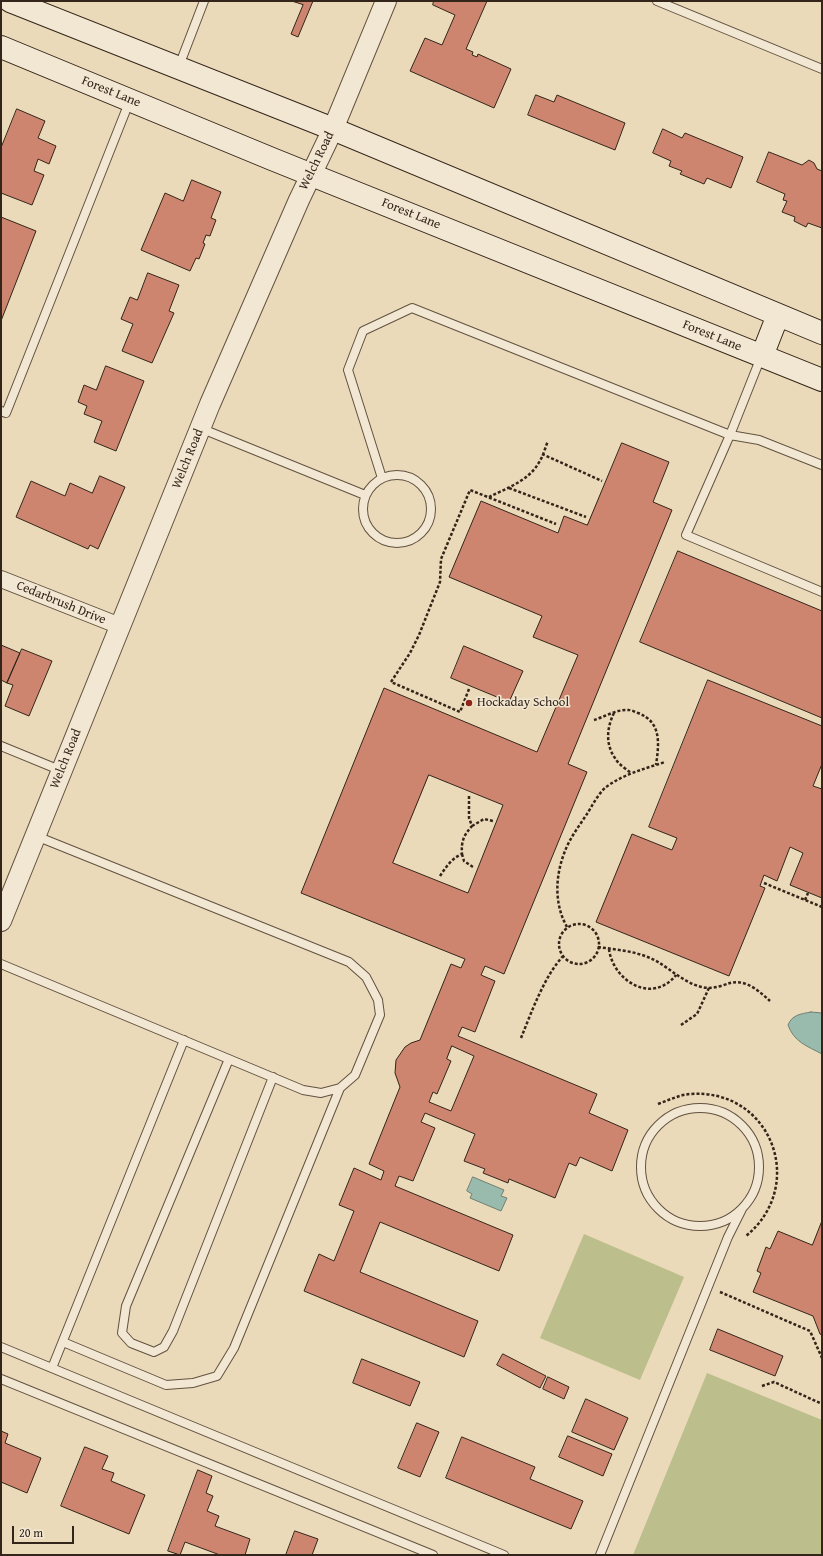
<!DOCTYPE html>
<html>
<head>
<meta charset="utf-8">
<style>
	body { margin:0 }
	#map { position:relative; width:823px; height:1556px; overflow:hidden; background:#ebdab9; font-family:"Gentium Book Plus",serif }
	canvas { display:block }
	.frame { position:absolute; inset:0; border:2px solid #332519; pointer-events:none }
	.scale { position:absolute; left:12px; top:1526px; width:62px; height:18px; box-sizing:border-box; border:2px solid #332519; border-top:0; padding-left:5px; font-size:12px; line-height:14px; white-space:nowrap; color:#332519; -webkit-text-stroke:3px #f2e7d2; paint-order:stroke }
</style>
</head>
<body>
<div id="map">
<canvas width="823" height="1556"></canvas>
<div class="frame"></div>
<div class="scale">20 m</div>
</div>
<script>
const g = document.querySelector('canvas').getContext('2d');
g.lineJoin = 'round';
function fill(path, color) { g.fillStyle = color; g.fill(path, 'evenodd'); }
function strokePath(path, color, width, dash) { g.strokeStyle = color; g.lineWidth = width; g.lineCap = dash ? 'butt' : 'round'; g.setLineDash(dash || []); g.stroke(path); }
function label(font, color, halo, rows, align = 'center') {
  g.font = font + ' "Gentium Book Plus",serif'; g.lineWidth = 3; g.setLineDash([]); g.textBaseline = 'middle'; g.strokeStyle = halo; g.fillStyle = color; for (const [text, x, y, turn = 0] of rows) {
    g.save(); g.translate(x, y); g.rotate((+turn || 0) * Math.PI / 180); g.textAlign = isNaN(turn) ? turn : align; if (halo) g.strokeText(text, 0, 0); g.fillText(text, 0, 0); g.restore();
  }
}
fill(new Path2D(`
	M 584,1234 L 684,1277 L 640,1380 L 540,1338 Z
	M 707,1373 L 822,1420 L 822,1555 L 633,1555 Z`), '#bcbe8c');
const water = new Path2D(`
	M 811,1012 L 822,1013 L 822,1054 C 807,1046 794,1042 788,1025 C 792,1015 800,1014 811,1012 Z
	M 473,1177 L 504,1190 L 501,1196 L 507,1198 L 501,1211 L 470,1198 L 472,1194 L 467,1191 Z`);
fill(water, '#98bbad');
strokePath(water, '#707f72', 1);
const building = new Path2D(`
	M 292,1 L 313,1 L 298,37 L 291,34 L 303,5 Z
	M 434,1 L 487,1 L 466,49 L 473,52 L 472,55 L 477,57 L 478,54 L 511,69 L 494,108 L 410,71 L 425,38 L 442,45 L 455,15 L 433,5 Z
	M 536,95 L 554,102 L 557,95 L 625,123 L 615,150 L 528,115 Z
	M 17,109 L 45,121 L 38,138 L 56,146 L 49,164 L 38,159 L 34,171 L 44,175 L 32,205 L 1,193 L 1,148 Z
	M 663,129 L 682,138 L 685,133 L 743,157 L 731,188 L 707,178 L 704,184 L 680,174 L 682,171 L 669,166 L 671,161 L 653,153 Z
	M 769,152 L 802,165 L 809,160 L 814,163 L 817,169 L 822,171 L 822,228 L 808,223 L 806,227 L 794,221 L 795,217 L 782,212 L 787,201 L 783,200 L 785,194 L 757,182 Z
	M 192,180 L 221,192 L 211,218 L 216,220 L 210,236 L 206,235 L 203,243 L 205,244 L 199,259 L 196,258 L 190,271 L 141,250 L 165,193 L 183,201 Z
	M 1,217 L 36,231 L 1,321 Z
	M 148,273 L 179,285 L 169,311 L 174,313 L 152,363 L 122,351 L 133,324 L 121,319 L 130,297 L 137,300 Z
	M 106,366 L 144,381 L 116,451 L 94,442 L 102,421 L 84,414 L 87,406 L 78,402 L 84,385 L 96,390 Z
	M 622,443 L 669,462 L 653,502 L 672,510 L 568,764 L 587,772 L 504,974 L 485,966 L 481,975 L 495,981 L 475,1032 L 462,1027 L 458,1036 L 597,1094 L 589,1113 L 628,1130 L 612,1171 L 580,1157 L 576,1166 L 569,1163 L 555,1198 L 509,1179 L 508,1183 L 483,1173 L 485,1169 L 464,1161 L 475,1134 L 425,1113 L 421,1122 L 435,1128 L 413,1181 L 399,1176 L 395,1186 L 513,1235 L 499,1271 L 380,1222 L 360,1272 L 478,1321 L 464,1357 L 304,1291 L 319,1254 L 334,1261 L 354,1211 L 339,1205 L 354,1168 L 381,1180 L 384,1171 L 369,1164 L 400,1087 L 395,1073 L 396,1060 L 405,1047 L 411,1043 L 420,1040 L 451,964 L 461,968 L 465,959 L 301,893 L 384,688 L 537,752 L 578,655 L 533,637 L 542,616 L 449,577 L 481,501 L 558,533 L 564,516 L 587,525 ZM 429,775 L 503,805 L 468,893 L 393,863 ZM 452,1046 L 474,1056 L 451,1111 L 429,1102 L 433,1092 L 437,1094 L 451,1061 L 447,1059 Z
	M 100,476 L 125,487 L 98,549 L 90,545 L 88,549 L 16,517 L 31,481 L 65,496 L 70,483 L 92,493 Z
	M 678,551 L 822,611 L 822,718 L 640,642 Z
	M 1,645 L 20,653 L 7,683 L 1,680 Z
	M 464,646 L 523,671 L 509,702 L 451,678 Z
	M 22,649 L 52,661 L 29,716 L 5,706 L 13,685 L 7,683 Z
	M 708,680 L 822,726 L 822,764 L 813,786 L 822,789 L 822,898 L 790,885 L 803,853 L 790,847 L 777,881 L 764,875 L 760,886 L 765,888 L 729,976 L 596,922 L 632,834 L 672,850 L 677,838 L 649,827 Z
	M 822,1221 L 822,1335 L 820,1334 L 813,1316 L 753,1292 L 761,1273 L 757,1271 L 766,1247 L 770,1249 L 778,1231 L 812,1245 Z
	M 718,1329 L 783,1356 L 775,1376 L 710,1350 Z
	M 503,1354 L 546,1376 L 540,1388 L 497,1365 Z
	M 362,1359 L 420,1382 L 410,1406 L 353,1383 Z
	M 548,1377 L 569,1387 L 564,1399 L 543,1389 Z
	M 586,1399 L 628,1418 L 614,1450 L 572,1432 Z
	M 417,1423 L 439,1432 L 420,1477 L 398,1468 Z
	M 1,1431 L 8,1434 L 5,1443 L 41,1458 L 27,1493 L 1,1482 Z
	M 568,1436 L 612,1454 L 603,1476 L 559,1457 Z
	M 462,1437 L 535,1467 L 530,1479 L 583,1501 L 571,1529 L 446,1478 Z
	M 85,1447 L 108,1456 L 102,1469 L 114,1473 L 111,1481 L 145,1495 L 129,1534 L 61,1506 Z
	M 198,1470 L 212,1476 L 206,1493 L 213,1496 L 207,1511 L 219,1516 L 215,1526 L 250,1539 L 245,1555 L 220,1555 L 185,1542 L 180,1555 L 168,1551 Z
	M 295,1531 L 318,1539 L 312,1555 L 286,1555 Z`);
fill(building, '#ce8570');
strokePath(building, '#332519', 1);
const service = new Path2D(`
	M 657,1 L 822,69
	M 179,66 L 204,1
	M 761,357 L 730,435 L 686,535 L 822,592
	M 1,411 L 6,413 L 130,100
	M 200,428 L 365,495
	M363 509a34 34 0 1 1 68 0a34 34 0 1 1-68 0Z
	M 382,478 L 348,370 L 363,331 L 412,308 L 730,435 L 759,440 L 822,465
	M 1,746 L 62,771
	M 1,964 L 303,1090 L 321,1093 L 340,1088 L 355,1075 L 380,1015 L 378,1000 L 366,977 L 349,962 L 36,836
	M 229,1059 L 126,1306 L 122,1333 L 131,1343 L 154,1352 L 164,1347 L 173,1331 L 273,1077
	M641 1167a59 59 0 1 1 118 0a59 59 0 1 1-118 0Z
	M 63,1342 L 166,1385 L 193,1383 L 217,1376 L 234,1348 L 340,1088
	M 1,1347 L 504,1555
	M 52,1368 L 184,1040
	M 1,1379 L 433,1555
	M 600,1555 L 728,1237 L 742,1209`);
const minor = new Path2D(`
	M 1,579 L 120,626`);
const tertiary = new Path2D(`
	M 1,921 L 210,404 L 299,200 L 333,129 L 386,1`);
const secondary = new Path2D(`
	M 10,1 L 333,129 L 822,333
	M 1,47 L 272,159 L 822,380
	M 762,356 L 778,315`);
strokePath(service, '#615241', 10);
strokePath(minor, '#615241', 18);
strokePath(tertiary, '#615241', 22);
strokePath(secondary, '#332519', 24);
strokePath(new Path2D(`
	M 542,454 L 602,481
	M 509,488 L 586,517
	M 489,497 C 505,489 528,481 538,464 C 543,457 545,448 548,441
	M 469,689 L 460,712 L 391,682 L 410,653 L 419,635 L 440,582 L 441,559 L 470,490 L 556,524
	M 614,713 C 607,727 605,744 615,758 C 618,764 626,769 631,773
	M 594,720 C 604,717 617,709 629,710 C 632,710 635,712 638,713 C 662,722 659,744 656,765
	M 472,826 L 484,819 L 493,821
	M 462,854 L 464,861 L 473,867
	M 440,876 C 446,867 452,858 462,854 C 461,841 464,835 472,826 L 469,818 L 469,794
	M 764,883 L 822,907
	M 805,900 L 808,893
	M559 944a20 20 0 1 1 40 0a20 20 0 1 1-40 0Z
	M 567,927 C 554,904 555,876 565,851 C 570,838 579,826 587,814 C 592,806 598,794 606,787 C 624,774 644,769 665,762
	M 598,947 C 618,950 639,951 658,962 C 673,971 689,987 709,988 C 716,988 724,985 730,983 C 746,979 759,991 770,1001
	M 609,949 C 613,981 652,1005 676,975
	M 681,1025 L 697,1014 L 709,988
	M 521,1038 C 532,1011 544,977 563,956
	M 658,1104 C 669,1100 679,1095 690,1094 C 771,1088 808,1185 746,1236
	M 720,1292 L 810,1331 L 822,1358
	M 762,1386 L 774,1382 L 822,1404`), '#332519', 2.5, [3, 2]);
strokePath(service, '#f2e7d2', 8);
strokePath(minor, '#f2e7d2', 16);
strokePath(tertiary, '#f2e7d2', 20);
strokePath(secondary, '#f2e7d2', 22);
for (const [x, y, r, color] of [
	[469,703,4,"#8f2418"]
]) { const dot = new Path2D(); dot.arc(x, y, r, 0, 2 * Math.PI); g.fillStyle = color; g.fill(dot); strokePath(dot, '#f2e7d2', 1.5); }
label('13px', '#332519', '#f2e7d2', [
	["Forest Lane",111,92,22],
	["Welch Road",317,161,-64],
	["Forest Lane",411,214,22],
	["Forest Lane",712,336,22],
	["Welch Road",188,459,-68],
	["Cedarbrush Drive",61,603,22],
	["Welch Road",66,759,-68]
]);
label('13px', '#332519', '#f2e7d2', [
	["Hockaday School",477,703]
], 'left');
</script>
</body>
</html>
